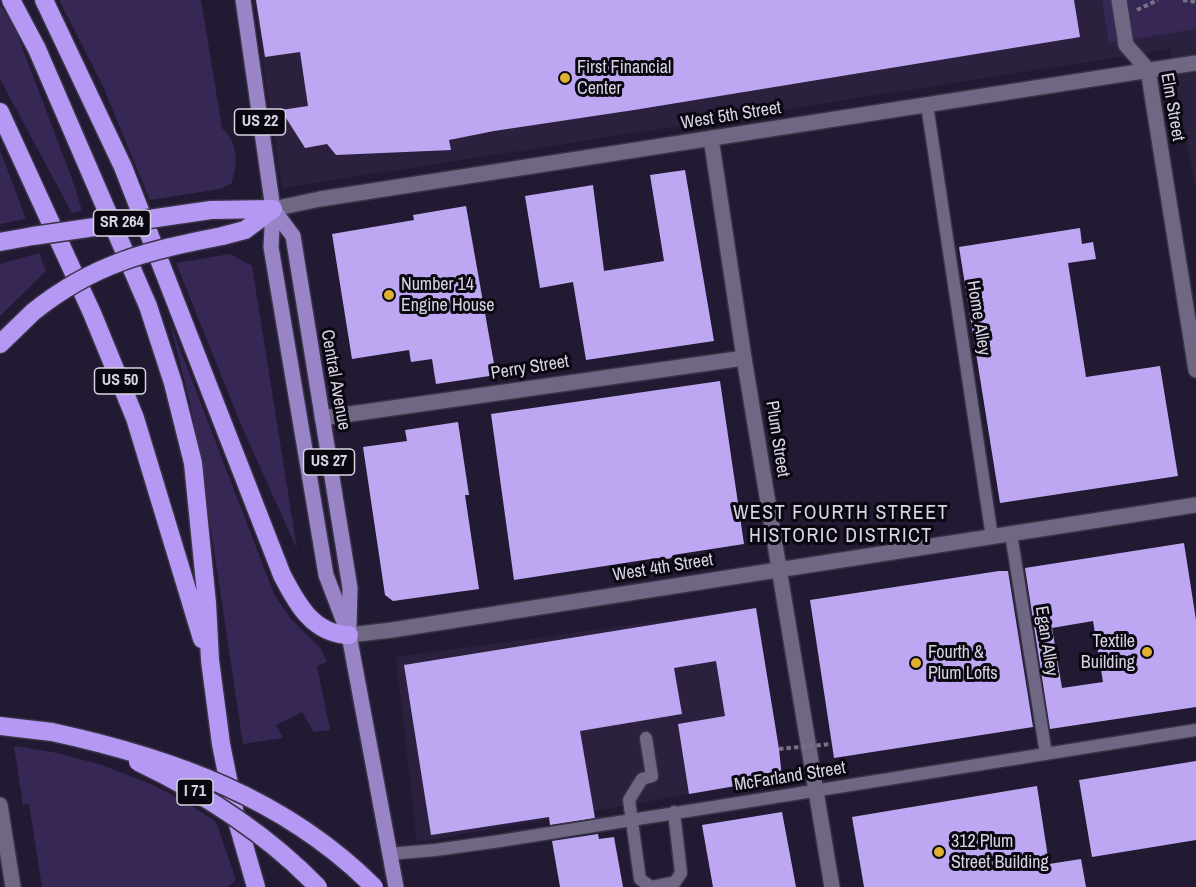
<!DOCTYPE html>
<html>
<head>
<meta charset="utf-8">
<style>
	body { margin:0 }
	canvas { display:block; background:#221a32 }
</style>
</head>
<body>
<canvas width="1196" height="887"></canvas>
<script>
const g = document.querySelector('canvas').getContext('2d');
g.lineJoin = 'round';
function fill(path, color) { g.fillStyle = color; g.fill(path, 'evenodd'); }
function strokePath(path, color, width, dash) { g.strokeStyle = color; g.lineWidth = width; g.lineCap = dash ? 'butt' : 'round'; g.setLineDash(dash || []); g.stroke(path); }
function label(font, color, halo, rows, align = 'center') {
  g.font = font + ' "Archivo Narrow",sans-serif'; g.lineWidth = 6; g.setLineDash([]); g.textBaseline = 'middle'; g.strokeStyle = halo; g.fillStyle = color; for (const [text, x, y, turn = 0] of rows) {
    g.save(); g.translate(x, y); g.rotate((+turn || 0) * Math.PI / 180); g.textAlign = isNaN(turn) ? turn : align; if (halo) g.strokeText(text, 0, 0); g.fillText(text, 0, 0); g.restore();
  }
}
fill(new Path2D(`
	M 254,0 L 1196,0 L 1196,191 L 1170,49 L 282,188 Z
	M 756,608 L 782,778 L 417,842 L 396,657 Z`), '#2b213f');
fill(new Path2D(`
	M 59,0 L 201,0 L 222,128 C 238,143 239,164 231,184 L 220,189 L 150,200 L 102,84 Z
	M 1102,0 L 1196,0 L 1196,29 L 1109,43 Z
	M 0,4 L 16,31 L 75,187 L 82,211 L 72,213 L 0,79 Z
	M 0,150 L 26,219 L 0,224 Z
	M 39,253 L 46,271 L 0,316 L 0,264 Z
	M 230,254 L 252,266 L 297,549 L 242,427 L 176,263 Z
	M 170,323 L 274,594 L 290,618 L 321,649 L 327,662 L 317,666 L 330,730 L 314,732 L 302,712 L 276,725 L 283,738 L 243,744 L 199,449 L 189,399 Z
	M 14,746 L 52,752 L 99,764 L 151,784 L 184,801 L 216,822 L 236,880 L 228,887 L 42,887 L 29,804 L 23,805 Z`), '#372755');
fill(new Path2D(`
	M 256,0 L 1074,0 L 1080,37 L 634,110 L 494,131 L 449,140 L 451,150 L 336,155 L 327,144 L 305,148 L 281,110 L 308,106 L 300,52 L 265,57 Z
	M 685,170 L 714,341 L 586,360 L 573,282 L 540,288 L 525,196 L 593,185 L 604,271 L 664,261 L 650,175 Z
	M 466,206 L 496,375 L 436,384 L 432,359 L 411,362 L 409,350 L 352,359 L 332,234 L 414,220 L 413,215 Z
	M 1080,228 L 1082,244 L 1093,242 L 1096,259 L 1068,263 L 1086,377 L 1160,366 L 1178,476 L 1000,503 L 959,247 Z
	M 720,381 L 744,544 L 673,555 L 671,558 L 661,560 L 657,558 L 514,580 L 491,414 Z
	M 458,422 L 469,495 L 465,495 L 479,589 L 393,601 L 385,595 L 363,447 L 407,441 L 405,430 Z
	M 1184,543 L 1196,620 L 1196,707 L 1050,729 L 1025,568 ZM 1093,621 L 1103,682 L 1062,688 L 1052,628 Z
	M 999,571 L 1008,571 L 1033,727 L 834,758 L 810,600 Z
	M 756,608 L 779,749 L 782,778 L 689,794 L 678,724 L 725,716 L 716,661 L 674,668 L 682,714 L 580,731 L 595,818 L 550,825 L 549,817 L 431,835 L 404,665 Z
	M 1196,761 L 1196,840 L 1092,857 L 1079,780 Z
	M 1037,786 L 1049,864 L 1081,859 L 1086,887 L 864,887 L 852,817 Z
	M 782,812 L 796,887 L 713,887 L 702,825 Z
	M 598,834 L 599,839 L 614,837 L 623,887 L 560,887 L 552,841 Z`), '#bda7f2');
const service = new Path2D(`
	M 927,105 L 992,537
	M 1011,534 L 1046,754
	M 646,738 L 652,776 L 642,779 L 629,800 L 640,879 L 651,887 L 675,882 L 681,873 L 674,812
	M 389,854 L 435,850 L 500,841 L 1196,730`);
const pedestrian = new Path2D(`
	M 1119,0 L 1126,45 L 1148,70`);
const minor = new Path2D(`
	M 322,418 L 744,358
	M 0,805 L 13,887`);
const tertiary = new Path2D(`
	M 1148,70 L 1196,370
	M 711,138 L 744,358 L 832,887
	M 273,209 L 320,199 L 1196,63
	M 349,635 L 392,630 L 1196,505`);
const primary = new Path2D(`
	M 243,0 L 273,209 L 271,247 L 326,575 L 349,635 L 396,887
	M 273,209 L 293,236 L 350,588 L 349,627`);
const motorway = new Path2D(`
	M 11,0 L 37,49 L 148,306 L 173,383 L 193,463 L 207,603 L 210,660 L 221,744 L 235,814 L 256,887
	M 44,0 L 123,167 L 282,575 C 297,604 313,634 349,635
	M 0,112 L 92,313 L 135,418 L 202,639
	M 211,210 L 273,209
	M 222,236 L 245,230 L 273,209
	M 0,242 L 33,236
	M 0,344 L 33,312
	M 0,726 L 52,732`);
strokePath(service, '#393346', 15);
strokePath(pedestrian, '#393346', 18);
strokePath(minor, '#393346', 18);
strokePath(tertiary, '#393346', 18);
strokePath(primary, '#393346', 18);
strokePath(motorway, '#393346', 21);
strokePath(new Path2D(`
	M 1183,0 L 1196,2
	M 1137,10 L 1158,0`), '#787286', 4, [4.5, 3]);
strokePath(service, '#6f6784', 12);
strokePath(pedestrian, '#6f6784', 15);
strokePath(minor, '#6f6784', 15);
strokePath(tertiary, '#6f6784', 15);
strokePath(primary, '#9984c7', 15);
strokePath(motorway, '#b598f4', 18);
const motorwayBridge = new Path2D(`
	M 33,236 L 211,210
	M 33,312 C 94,263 147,251 222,236
	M 52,732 C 172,758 285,798 374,887
	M 138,762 C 203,793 268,835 318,887`);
strokePath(motorwayBridge, '#393346', 21, []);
strokePath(new Path2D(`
	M 779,749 L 831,744`), '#787286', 4, [4.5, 3]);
strokePath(motorwayBridge, '#b598f4', 18);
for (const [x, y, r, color] of [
	[565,78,6,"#deb133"],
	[389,295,6,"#deb133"],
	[1147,652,6,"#deb133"],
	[916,663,6,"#deb133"],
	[939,852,6,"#deb133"]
]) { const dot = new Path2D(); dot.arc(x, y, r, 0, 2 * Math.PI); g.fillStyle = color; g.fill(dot); strokePath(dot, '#0a0711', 2); }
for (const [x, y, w] of [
	[260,122,51],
	[122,223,57],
	[120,381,51],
	[329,462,51],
	[195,792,36]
]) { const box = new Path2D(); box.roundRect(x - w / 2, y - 13, w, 26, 4.5); g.fillStyle = '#0a0711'; g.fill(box); strokePath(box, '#d8d4e4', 1.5); }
label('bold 16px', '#d8d4e4', null, [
	["US 22",260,122],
	["SR 264",122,223],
	["US 50",120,381],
	["US 27",329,462],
	["I 71",195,792]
]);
label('18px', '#d8d4e4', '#0a0711', [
	["First Financial",577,68],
	["Center",577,89],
	["Number 14",401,285],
	["Engine House",401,306],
	["Textile",1135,642,"right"],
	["Building",1135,663,"right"],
	["Fourth &",928,653],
	["Plum Lofts",928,674],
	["312 Plum",951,842],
	["Street Building",951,863]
], 'left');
label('18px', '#d8d4e4', '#0a0711', [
	["Elm Street",1172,107,80],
	["West 5th Street",731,116,-9],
	["Home Alley",978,318,81],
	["Perry Street",530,368,-9],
	["Central Avenue",335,380,80],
	["Plum Street",777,439,81],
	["West 4th Street",663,568,-9],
	["Egan Alley",1046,641,81],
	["McFarland Street",790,777,-9]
]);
g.letterSpacing = '1.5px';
label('20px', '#d8d4e4', '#0a0711', [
	["WEST FOURTH STREET",841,514],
	["HISTORIC DISTRICT",841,537]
]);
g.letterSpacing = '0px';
</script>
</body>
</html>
